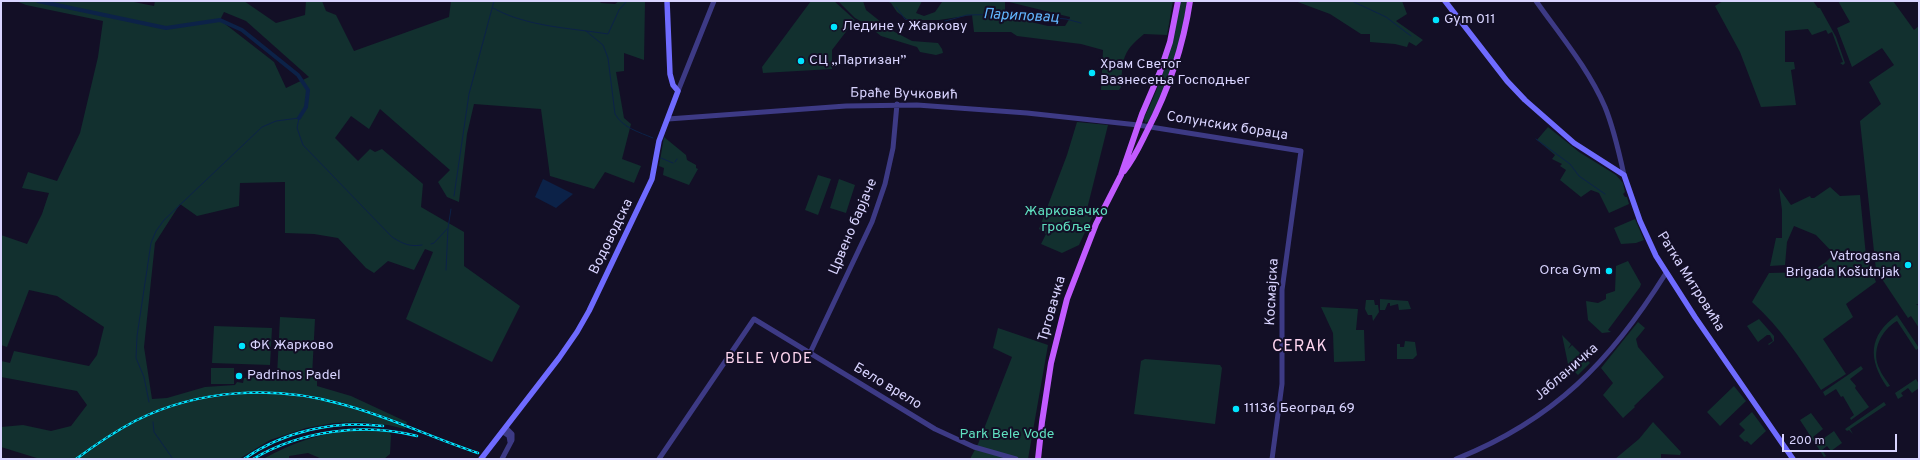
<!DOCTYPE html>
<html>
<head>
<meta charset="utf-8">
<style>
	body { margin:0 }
	#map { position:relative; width:1920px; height:460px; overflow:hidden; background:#130f26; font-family:Overpass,sans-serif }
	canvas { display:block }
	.frame { position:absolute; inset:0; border:2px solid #d9d4ff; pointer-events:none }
	.scale { position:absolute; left:1782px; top:434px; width:115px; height:18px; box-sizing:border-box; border:2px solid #d9d4ff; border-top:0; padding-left:5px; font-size:12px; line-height:14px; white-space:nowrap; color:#d9d4ff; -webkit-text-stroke:3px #130f26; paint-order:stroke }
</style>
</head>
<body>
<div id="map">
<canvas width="1920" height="460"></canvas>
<div class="frame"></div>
<div class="scale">200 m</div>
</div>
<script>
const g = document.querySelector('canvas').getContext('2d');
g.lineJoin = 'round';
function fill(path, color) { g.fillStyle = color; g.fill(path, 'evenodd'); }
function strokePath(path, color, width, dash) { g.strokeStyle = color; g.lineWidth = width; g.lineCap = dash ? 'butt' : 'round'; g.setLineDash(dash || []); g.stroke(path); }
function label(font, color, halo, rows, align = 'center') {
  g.font = font + ' Overpass,sans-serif'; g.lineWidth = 4; g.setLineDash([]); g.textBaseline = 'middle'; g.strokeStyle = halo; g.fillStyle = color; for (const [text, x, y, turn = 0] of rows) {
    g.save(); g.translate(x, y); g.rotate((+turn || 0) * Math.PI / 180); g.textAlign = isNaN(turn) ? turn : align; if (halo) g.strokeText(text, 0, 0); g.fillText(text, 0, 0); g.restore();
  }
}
fill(new Path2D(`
	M 16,1 L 129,1 L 154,6 L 155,1 L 244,1 L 276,23 L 305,15 L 306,1 L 322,1 L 326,11 L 336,15 L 354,51 L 449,17 L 451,1 L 599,1 L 601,3 L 615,4 L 619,1 L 645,1 L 644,60 L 624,53 L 624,71 L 616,72 L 624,118 L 631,124 L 622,159 L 641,166 L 634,183 L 605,172 L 594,189 L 550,176 L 541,109 L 474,104 L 467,134 L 459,202 L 447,197 L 438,182 L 450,170 L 380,109 L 369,129 L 351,116 L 335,138 L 358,161 L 370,149 L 375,152 L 382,149 L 423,184 L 421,207 L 464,232 L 464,266 L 520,306 L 492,362 L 406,319 L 433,252 L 425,249 L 414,270 L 388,261 L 374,273 L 366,268 L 338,238 L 314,234 L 285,233 L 285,182 L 240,183 L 239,206 L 197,216 L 180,204 L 155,243 L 144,347 L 152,399 L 167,398 L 205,387 L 235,385 L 237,382 L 243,383 L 244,378 L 277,376 L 280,317 L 315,319 L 312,376 L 317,376 L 317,386 L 351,396 L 407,422 L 405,429 L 388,425 L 360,422 L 334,423 L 306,428 L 270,440 L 239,459 L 40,459 L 1,447 L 1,427 L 23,425 L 51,431 L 71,426 L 87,405 L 77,391 L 1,377 L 1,361 L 10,363 L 14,351 L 89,366 L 97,355 L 104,327 L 57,296 L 29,290 L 7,347 L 1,345 L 1,235 L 27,244 L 42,214 L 49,193 L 22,188 L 28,172 L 57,181 L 80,133 L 98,57 L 103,21 L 26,5 ZM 224,12 L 246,21 L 309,77 L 286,88 L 274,62 L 220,20 Z
	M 811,1 L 834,1 L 855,20 L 832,50 L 832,69 L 763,73 L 762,67 Z
	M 838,1 L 863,1 L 866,10 L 891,30 L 912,41 L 938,43 L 942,49 L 943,53 L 936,55 L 920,52 L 917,47 L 881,36 L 866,24 L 855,18 Z
	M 886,1 L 922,1 L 916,13 L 924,16 L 935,12 L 942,2 L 940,1 L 1173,1 L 1167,35 L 1144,34 C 1121,53 1123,59 1121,87 L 1119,90 L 1101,90 L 1103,50 L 1081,44 L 1017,36 L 1011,32 L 974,32 L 972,15 L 939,20 L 908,20 L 897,12 L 891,3 ZM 1005,1 L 1070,17 L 1070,18 L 1065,26 L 1048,26 L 1005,16 Z
	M 1180,1 L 1187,1 L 1183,27 L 1171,74 L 1149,121 L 1145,123 L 1144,118 C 1163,81 1172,42 1180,1 Z
	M 1295,1 L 1402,1 L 1407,14 L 1396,21 L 1423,40 L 1416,46 L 1409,42 L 1407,47 L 1395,44 L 1370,42 L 1370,34 L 1361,34 L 1330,14 Z
	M 1723,1 L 1813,1 L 1818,8 L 1820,8 L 1836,37 L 1845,63 L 1843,65 L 1840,63 L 1843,62 L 1832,32 L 1828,34 L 1826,30 L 1812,35 L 1808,29 L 1785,31 L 1785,62 L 1794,62 L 1795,69 L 1791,70 L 1796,105 L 1761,107 L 1740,52 L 1715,6 Z
	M 1838,1 L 1893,1 L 1914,30 L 1919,26 L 1919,304 L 1916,304 L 1919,306 L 1919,328 L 1911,316 L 1908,318 L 1876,270 L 1860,121 L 1881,104 L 1869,82 L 1894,65 L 1882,48 L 1852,67 L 1837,28 L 1850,22 Z
	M 1077,122 L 1108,125 L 1087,209 L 1093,215 L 1079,245 L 1062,253 L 1041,244 L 1046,234 L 1039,229 L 1067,155 Z
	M 1548,127 L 1579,152 L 1616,175 L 1623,183 L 1625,192 L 1623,194 L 1625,197 L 1627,197 L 1629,204 L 1609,213 L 1599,193 L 1591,190 L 1581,197 L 1560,180 L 1566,170 L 1560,166 L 1562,164 L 1552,159 L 1555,155 L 1537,140 Z
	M 664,137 L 686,155 L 687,160 L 696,165 L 696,168 L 698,169 L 689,185 L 663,175 L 664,168 L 659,166 Z
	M 818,175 L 831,179 L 818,215 L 805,210 Z
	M 839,179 L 855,185 L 846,213 L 830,208 Z
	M 1830,187 L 1840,196 L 1860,195 L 1866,256 L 1876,282 L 1846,304 L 1853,317 L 1823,339 L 1846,374 L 1821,390 C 1799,357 1781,328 1752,302 L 1769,273 L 1811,272 L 1826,262 L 1834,254 L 1816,235 L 1794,226 L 1787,242 L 1785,265 L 1770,266 L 1776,238 L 1782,238 L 1782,210 L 1779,188 L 1791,205 L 1810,196 L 1811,198 L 1814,198 Z
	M 1635,219 L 1644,240 L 1636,243 L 1621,244 L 1614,228 Z
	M 1628,261 L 1641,284 L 1640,287 L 1608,330 L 1611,332 L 1602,333 L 1588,320 L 1586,301 L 1598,303 L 1606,299 L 1606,294 L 1615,291 L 1616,266 Z
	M 1380,299 L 1408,301 L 1411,309 L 1399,310 L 1398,304 L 1390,306 L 1390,303 L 1388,303 L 1385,310 L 1380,310 Z
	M 1366,300 L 1374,300 L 1375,305 L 1378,305 L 1379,312 L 1373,321 L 1372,315 L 1368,315 L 1365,309 Z
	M 1321,307 L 1358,309 L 1356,330 L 1364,330 L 1365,361 L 1334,362 L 1333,333 Z
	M 1897,315 L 1919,348 L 1916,350 L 1897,321 C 1881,330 1870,352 1880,370 C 1882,375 1887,381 1890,386 L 1887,387 C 1868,359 1868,336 1897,315 Z
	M 1759,319 L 1774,336 L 1774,341 L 1769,345 L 1768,344 L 1773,341 L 1770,335 L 1767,335 L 1758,342 L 1747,326 Z
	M 1638,322 L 1645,328 L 1636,339 L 1638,347 L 1664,377 L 1634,406 L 1635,407 L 1623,418 L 1603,395 L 1613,383 L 1601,368 Z
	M 214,326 L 272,328 L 270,365 L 212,363 Z
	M 998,328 L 1048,345 L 1028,459 L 970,459 L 978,444 L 1012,357 L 993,348 Z
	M 1562,335 L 1571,344 L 1568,349 L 1572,345 L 1590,363 L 1578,375 L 1571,368 L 1570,364 L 1568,364 Z
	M 1405,341 L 1415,342 L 1417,355 L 1413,359 L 1397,359 L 1397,344 L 1400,344 L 1400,347 L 1404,347 Z
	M 1145,359 L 1220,365 L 1222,368 L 1215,424 L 1134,414 L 1141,361 Z
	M 1861,366 L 1863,369 L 1850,379 L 1856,386 L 1855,388 L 1869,407 L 1851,420 L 1850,418 L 1854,415 L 1843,396 L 1841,397 L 1836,389 L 1825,396 L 1823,392 Z
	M 211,368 L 234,368 L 234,384 L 211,384 Z
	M 1916,379 L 1919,384 L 1919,388 L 1912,393 L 1908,388 L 1901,393 L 1903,396 L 1898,399 L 1895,393 Z
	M 1734,386 L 1746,401 L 1720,426 L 1707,412 Z
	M 1884,402 L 1886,405 L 1850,429 L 1853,434 L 1849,430 L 1847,431 L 1845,429 Z
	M 1752,412 L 1766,431 L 1751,445 L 1747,441 L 1745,442 L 1739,436 L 1745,430 L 1739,424 Z
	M 1811,413 L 1823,429 L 1813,437 L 1817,443 L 1834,431 L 1842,443 L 1831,451 L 1827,446 L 1822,450 L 1826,456 L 1824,457 L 1800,420 Z
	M 1653,422 L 1681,452 L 1680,455 L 1661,454 L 1661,459 L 1615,459 L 1639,439 Z
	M 356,430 L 389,432 L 391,435 L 390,454 L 384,459 L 322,459 L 308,453 L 289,456 L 289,459 L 263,459 C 292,443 322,432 356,430 Z`), '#12302f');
fill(new Path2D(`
	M 543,179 L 573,194 L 556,208 L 535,197 Z`), '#0c2248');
strokePath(new Path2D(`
	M 1352,1 L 1386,17 L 1411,36
	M 896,7 L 905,19 L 914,22 L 938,23 L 967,15 L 1014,14 L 1026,18 L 1045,17 L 1066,19 L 1081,23
	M 493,8 C 527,27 571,28 608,34 L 619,10 L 627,1
	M 586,31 L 603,45 L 608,58 L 615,114 C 623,128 639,132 653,138
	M 1536,139 L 1570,164 L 1579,176 L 1605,194
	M 661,158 L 673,163
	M 675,162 L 677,159
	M 454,196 L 469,94 L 494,1
	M 431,244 L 434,243 L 447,229
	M 446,270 L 448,228 L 451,209
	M 149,402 L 144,377 L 136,358 L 137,336 L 151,243 L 156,231 L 164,220 L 262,127 L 276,121 L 299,118 L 297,128 L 303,145 L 392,237 C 403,244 410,247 422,245
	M 153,422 L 154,432 L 173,459`), '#0c2248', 1);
strokePath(new Path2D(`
	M 38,1 L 166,28 L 220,20 L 242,30 L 298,75 L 308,90 L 306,107 L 299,118`), '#0c2248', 4);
strokePath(new Path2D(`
	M 1536,1 C 1560,35 1588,68 1605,107 C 1614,129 1619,152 1624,175
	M 678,91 L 714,1
	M 668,119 L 846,106 L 917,105 L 1027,113 L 1138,125 L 1301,151 L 1282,290 L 1282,384 L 1272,459
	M 810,353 L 872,222 L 885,184 L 893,148 L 897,104
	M 503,432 L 509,436 L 510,442
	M 502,459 L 512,440 L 512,434 L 506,428
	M 659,459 L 754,319 L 935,429 L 974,447 L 1016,459
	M 1456,459 C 1554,420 1611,361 1666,273`), '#3d3a85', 5);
strokePath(new Path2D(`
	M 1445,1 L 1507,81 L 1525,100 L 1574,143 L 1624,175 L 1640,221 L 1656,256 L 1695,317 L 1793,459
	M 481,459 L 559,358 L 577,332 L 589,311 L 652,179 L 659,141 L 678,91 L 673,85 L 670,74 L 667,1`), '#6f6bff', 5.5);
strokePath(new Path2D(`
	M 1124,171 C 1134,159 1140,145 1147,131 C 1169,89 1183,48 1190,1
	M 1038,459 L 1042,422 L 1051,363 L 1067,299 L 1096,224 L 1121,175 L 1142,114 L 1160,72 L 1170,42 L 1178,1`), '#c25bff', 6);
const rail = new Path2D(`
	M 76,459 C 95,445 114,432 135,421 C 198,389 274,385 341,404 C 388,416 432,438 478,453
	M 244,459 C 284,431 335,420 383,426
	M 253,459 C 300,431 364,422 417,436`);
strokePath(rail, '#00e5ff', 2.5);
strokePath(rail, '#130f26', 1, [3]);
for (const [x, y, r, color] of [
	[1436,20,4,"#00e5ff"],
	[834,27,4,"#00e5ff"],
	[801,61,4,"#00e5ff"],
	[1092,73,4,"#00e5ff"],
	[1908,265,4,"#00e5ff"],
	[1609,271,4,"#00e5ff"],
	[242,346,4,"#00e5ff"],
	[239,376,4,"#00e5ff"],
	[1236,409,4,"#00e5ff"]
]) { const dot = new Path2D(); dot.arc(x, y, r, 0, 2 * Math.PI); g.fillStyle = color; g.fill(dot); strokePath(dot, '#130f26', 1.5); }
label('14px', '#d9d4ff', '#130f26', [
	["Gym 011",1444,20],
	["Ледине у Жаркову",842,27],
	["СЦ „Партизан”",809,61],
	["Храм Светог",1100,65],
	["Вазнесења Господњег",1100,81],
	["Vatrogasna",1900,257,"right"],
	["Brigada Košutnjak",1900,273,"right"],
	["Orca Gym",1601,271,"right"],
	["ФК Жарково",250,346],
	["Padrinos Padel",247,376],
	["11136 Београд 69",1244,409]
], 'left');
label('14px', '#d9d4ff', '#130f26', [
	["Браће Вучковић",904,95,1],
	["Солунских бораца",1227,127,9],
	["Црвено барјаче",854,227,-67],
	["Водоводска",612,237,-64],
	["Ратка Митровића",1690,282,58],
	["Космајска",1273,292,-87],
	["Трговачка",1053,309,-74],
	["Јабланичка",1567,373,-41],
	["Бело врело",887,387,31]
]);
label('14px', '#5fe0c0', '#130f26', [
	["Жарковачко",1066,212],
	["гробље",1066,228],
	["Park Bele Vode",1007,435]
]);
label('italic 15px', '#62b6ff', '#130f26', [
	["Париповац",1021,17,3]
]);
g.letterSpacing = '1px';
label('15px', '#ffd6f0', '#130f26', [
	["BELE VODE",769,360]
]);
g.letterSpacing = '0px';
g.letterSpacing = '1px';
label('16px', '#ffd6f0', '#130f26', [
	["CERAK",1300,348]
]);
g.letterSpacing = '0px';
</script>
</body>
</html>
